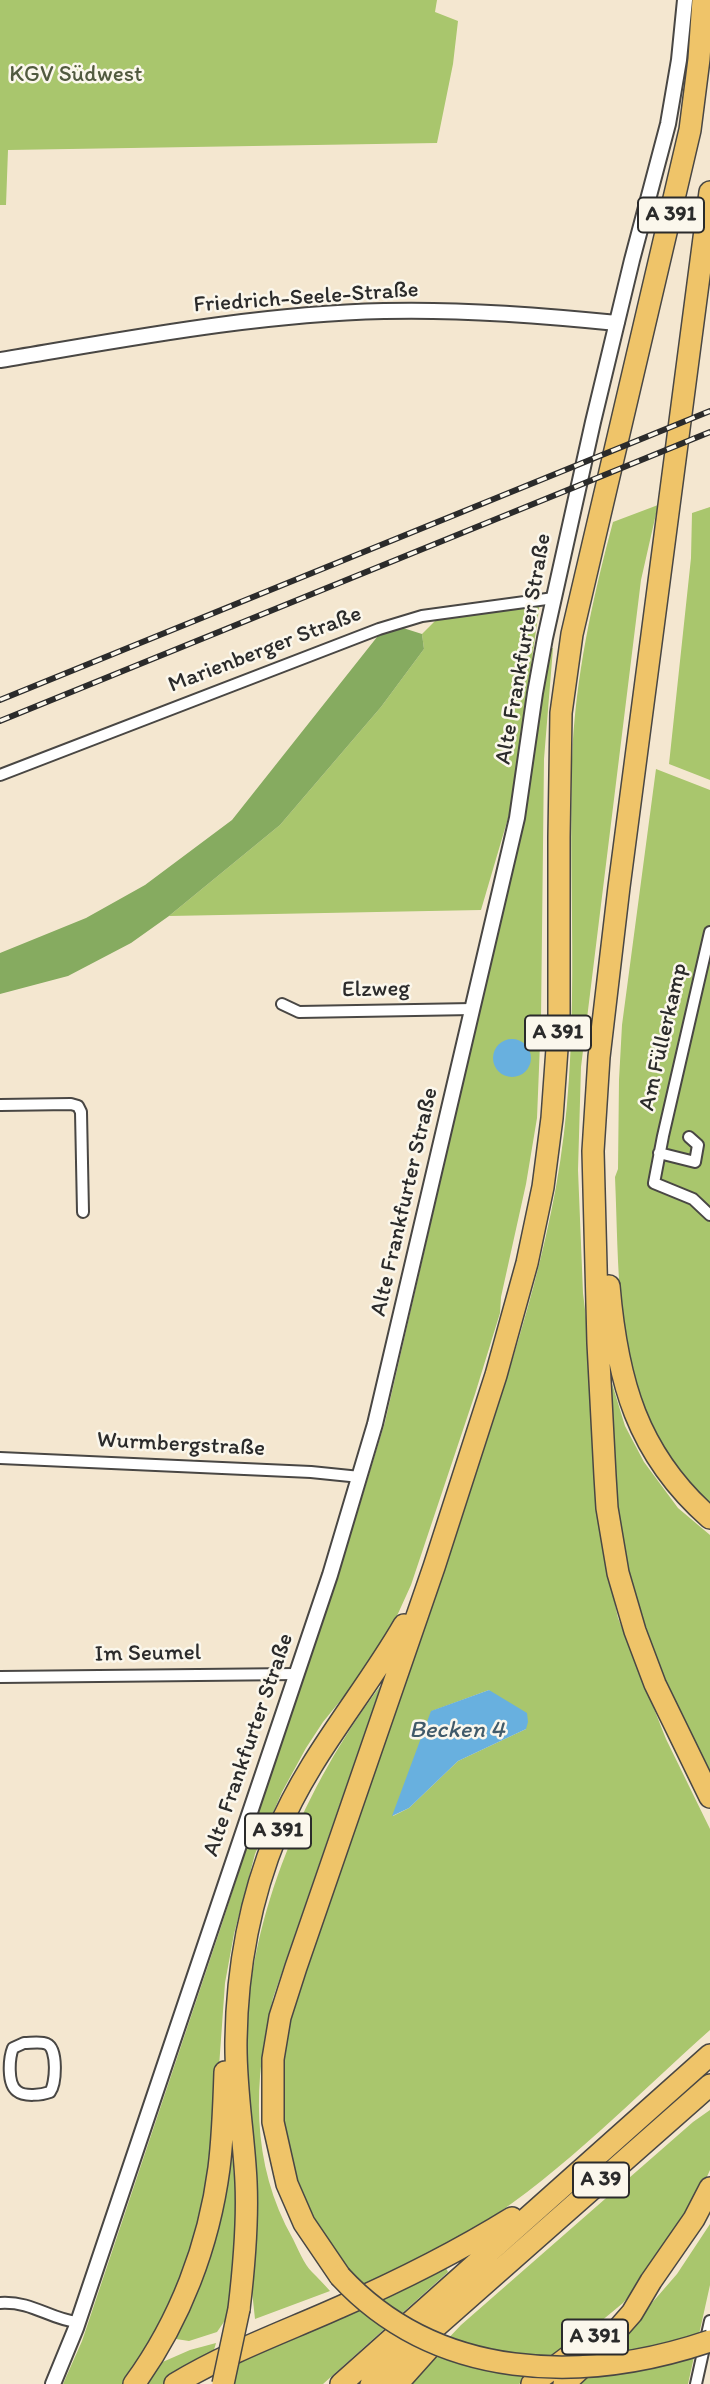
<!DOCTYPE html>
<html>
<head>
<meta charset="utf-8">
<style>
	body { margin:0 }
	canvas { display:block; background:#f4e7d0 }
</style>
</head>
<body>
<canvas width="710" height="2384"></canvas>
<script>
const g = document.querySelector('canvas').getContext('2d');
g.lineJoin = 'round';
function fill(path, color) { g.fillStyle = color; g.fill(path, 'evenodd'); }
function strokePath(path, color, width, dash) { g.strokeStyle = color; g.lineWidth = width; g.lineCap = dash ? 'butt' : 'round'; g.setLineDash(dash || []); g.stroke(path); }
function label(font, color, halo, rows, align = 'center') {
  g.font = font + ' Itim,sans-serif'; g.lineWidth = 5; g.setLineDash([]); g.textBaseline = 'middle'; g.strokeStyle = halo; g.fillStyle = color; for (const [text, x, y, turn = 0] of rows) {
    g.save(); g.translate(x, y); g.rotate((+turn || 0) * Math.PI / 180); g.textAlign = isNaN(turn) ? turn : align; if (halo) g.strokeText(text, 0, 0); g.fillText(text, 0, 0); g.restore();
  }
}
fill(new Path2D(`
	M 0,0 L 437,0 L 435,12 L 458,21 L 453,64 L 437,143 L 8,150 L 6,205 L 0,205 Z
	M 658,505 L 641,580 L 581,1067 L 578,1170 L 583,1293 L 590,1351 L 592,1429 L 597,1500 L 605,1559 L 618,1618 L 666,1739 L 710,1829 L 710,2030 C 637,2095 564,2171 482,2224 C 445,2249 404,2267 364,2287 L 323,2247 L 293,2181 L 280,2109 L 283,2056 L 288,2024 C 338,1877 387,1729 437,1582 C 482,1452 531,1322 556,1187 C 582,1046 568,902 572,760 C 575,679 592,600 613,522 ZM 489,1690 L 526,1729 L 458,1761 L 409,1808 L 393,1816 L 432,1711 Z
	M 710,507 L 710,780 L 669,764 L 691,558 L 692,513 Z
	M 540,602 L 511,808 L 481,910 L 169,916 L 280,825 L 381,707 L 424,649 L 422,634 L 438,618 Z
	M 550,648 L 553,648 L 544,759 L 541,1019 L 537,1118 L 526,1184 L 501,1297 L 500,1313 L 475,1394 L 411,1585 L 391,1629 L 349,1690 L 323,1722 L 306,1748 L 282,1792 L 255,1854 L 234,1934 L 225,1983 L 215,2123 L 207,2189 L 197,2245 L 169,2312 L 125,2384 L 63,2384 L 82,2341 L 221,1927 L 294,1701 L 342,1563 L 385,1422 L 525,814 L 541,691 Z
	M 656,769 L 710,790 L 710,1511 C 695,1491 669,1465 658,1444 C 615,1361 619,1267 615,1177 L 618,1169 L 619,1080 L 622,1025 Z
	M 610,1377 L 625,1426 L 644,1462 L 678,1508 L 710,1535 L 710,1780 L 652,1657 L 623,1557 L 615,1500 Z
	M 381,1685 L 273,1998 C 253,2081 250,2163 293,2239 C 298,2249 304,2264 312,2272 C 318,2278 324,2284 330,2291 L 255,2319 L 252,2291 C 253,2208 245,2125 246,2042 C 249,1914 305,1786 381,1685 Z
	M 710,2110 L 710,2170 L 700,2192 L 650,2272 L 623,2303 L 553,2361 L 519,2384 L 405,2384 L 461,2325 L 693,2122 Z
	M 228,2153 L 232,2153 L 237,2209 L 235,2255 L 228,2316 L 217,2332 L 189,2341 L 176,2339 L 173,2334 Z
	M 710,2224 L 710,2285 L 688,2384 L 571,2384 L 644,2312 L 677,2274 Z
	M 446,2268 L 448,2272 L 323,2384 L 234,2384 L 240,2360 Z
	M 216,2343 L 212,2357 L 164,2384 L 145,2384 L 158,2364 L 190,2350 Z`), '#a9c66d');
fill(new Path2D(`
	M 400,627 L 422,634 L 424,649 L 381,707 L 280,825 L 169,916 L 131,943 L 68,976 L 0,994 L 0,953 L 86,918 L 145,885 L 232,820 L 381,632 Z`), '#86ab60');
fill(new Path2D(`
	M493 1058a19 19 0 1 1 38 0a19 19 0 1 1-38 0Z
	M 489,1690 L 527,1713 L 528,1722 L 526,1729 L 458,1761 L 409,1808 L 392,1816 L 431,1711 Z`), '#68b0df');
const minor = new Path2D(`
	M 0,775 L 379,629 L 422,616 L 554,598
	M 710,932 L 663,1136 L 654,1183 L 693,1199 L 710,1215
	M 282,1004 L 299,1012 L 473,1009
	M 0,1105 L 71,1104 L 78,1106 L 81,1112 L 83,1212
	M 659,1153 L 695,1162 L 698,1145 L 689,1137
	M 0,1458 L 311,1472 L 360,1477
	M 0,1677 L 297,1674
	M 24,2043 C 31,2043 41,2041 47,2044 C 58,2049 56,2084 50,2092 C 42,2095 24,2097 17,2091 C 7,2084 9,2058 13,2048 Z
	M 0,2303 C 33,2301 49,2319 77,2322
	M 696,2384 L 710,2321`);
const tertiary = new Path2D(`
	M 0,360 C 127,339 255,314 384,311 C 462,309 539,315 617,323
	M 53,2384 L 76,2328 L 330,1575 L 375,1424 L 517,818 L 535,693 L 545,638 L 593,422 L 632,260 L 668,124 L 679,60 L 685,0`);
const motorway = new Path2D(`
	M 710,192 L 619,887 L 599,1057 L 593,1151 L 598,1343 L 605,1476 L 607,1508 L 618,1573 L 635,1631 L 655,1684 L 710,1797
	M 609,1286 C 617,1380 637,1454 710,1518
	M 340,2276 L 304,2223 L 287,2184 L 273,2122 L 273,2059 L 280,2017 L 296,1967 L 434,1567 L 496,1375 L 527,1263 L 543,1187 L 552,1118 L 559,1021 L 559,837 L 561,713 L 572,634 L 690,130 L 699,59 L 703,0
	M 239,2309 C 244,2267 248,2225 246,2182 C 244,2135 235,2088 236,2040 C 237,1969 250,1899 277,1833 C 308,1757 363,1696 404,1625
	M 134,2384 C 180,2321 209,2245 219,2168 C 223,2136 224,2104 225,2072
	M 175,2384 C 228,2352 284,2332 340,2307 C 399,2281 457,2252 512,2218
	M 341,2384 L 710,2055
	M 371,2384 L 710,2085
	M 397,2384 L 431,2346
	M 532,2384 L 600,2333
	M 564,2384 L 596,2354 L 632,2313 L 651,2281 L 694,2219 L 710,2188`);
strokePath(minor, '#494744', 14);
strokePath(tertiary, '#494744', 18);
strokePath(motorway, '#494744', 24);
strokePath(minor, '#fff', 10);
strokePath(tertiary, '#fff', 14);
strokePath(motorway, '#efc469', 21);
const rail = new Path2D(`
	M 0,700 L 710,411
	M 0,721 L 710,432`);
strokePath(rail, '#2b2b2b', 6);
strokePath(rail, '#fbf7ec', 3.5, [10]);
const motorwayBridge = new Path2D(`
	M 340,2276 C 437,2381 583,2384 710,2341
	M 223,2384 L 239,2309`);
strokePath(motorwayBridge, '#494744', 24, []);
strokePath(motorwayBridge, '#efc469', 21);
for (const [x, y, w] of [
	[671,215,66],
	[558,1033,66],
	[278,1831,66],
	[601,2180,56],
	[595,2337,66]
]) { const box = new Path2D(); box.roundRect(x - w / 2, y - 17.5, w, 35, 5); g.fillStyle = '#fbf7ec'; g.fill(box); strokePath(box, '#2b2b2b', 2); }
label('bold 21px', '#2b2b2b', null, [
	["A 391",671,215],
	["A 391",558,1033],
	["A 391",278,1831],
	["A 39",601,2180],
	["A 391",595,2337]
]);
label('23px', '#515a3f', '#fbf7ec', [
	["KGV Südwest",76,75]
]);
label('23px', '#2b2b2b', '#fbf7ec', [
	["Friedrich-Seele-Straße",306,298,-4],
	["Alte Frankfurter Straße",524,649,-80],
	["Marienberger Straße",265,650,-21],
	["Elzweg",376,990,-1],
	["Am Füllerkamp",664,1037,-77],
	["Alte Frankfurter Straße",405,1202,-77],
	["Wurmbergstraße",181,1445,3],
	["Im Seumel",148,1654,-1],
	["Alte Frankfurter Straße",249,1745,-71]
]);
label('italic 24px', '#405a6a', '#fbf7ec', [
	["Becken 4",457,1731]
]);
</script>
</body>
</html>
